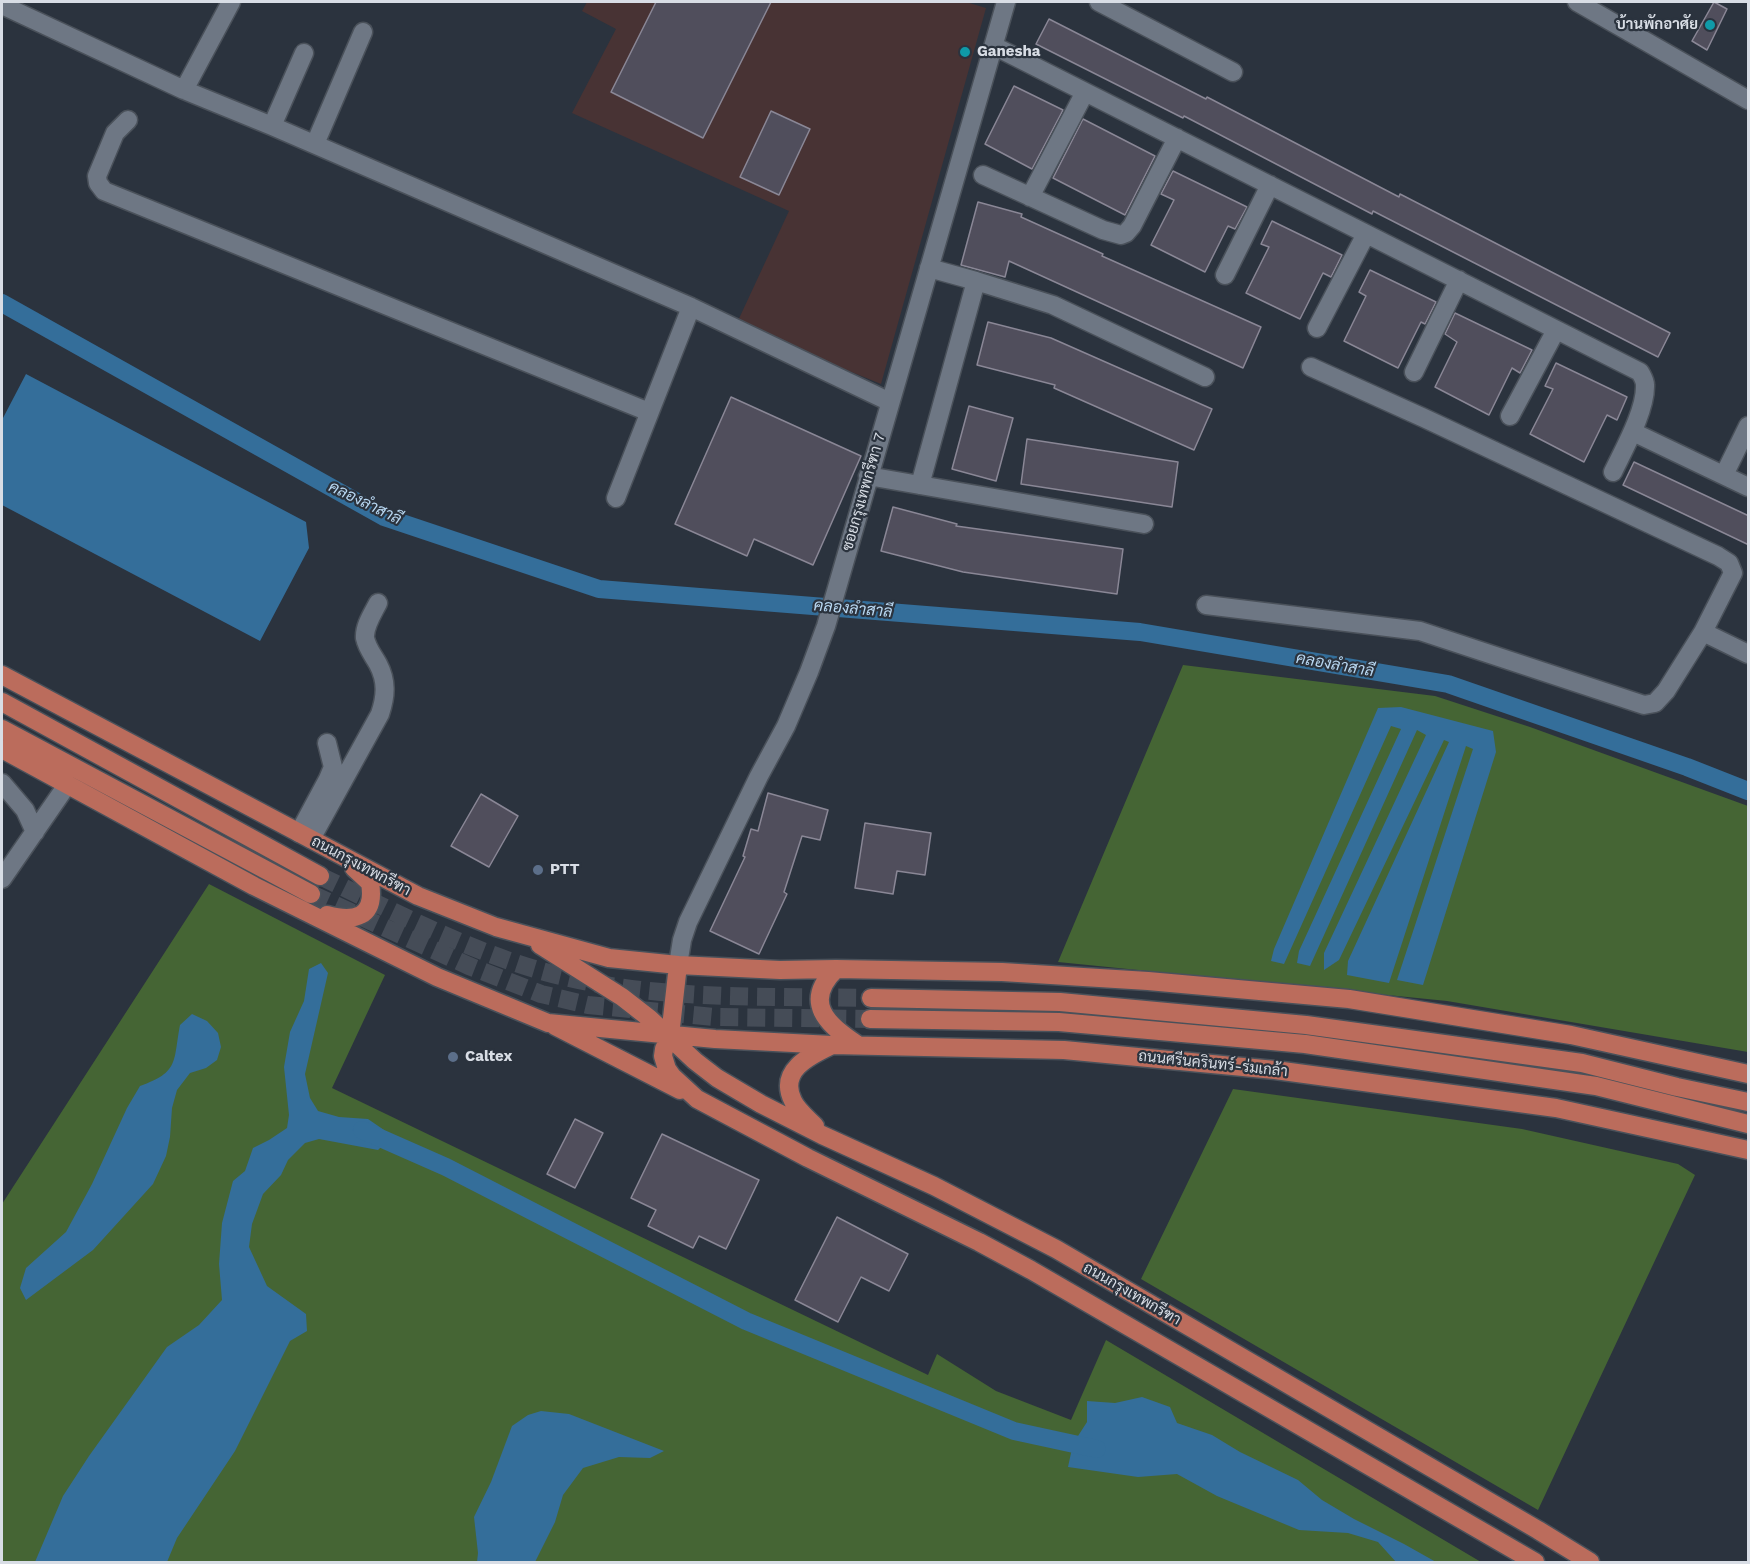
<!DOCTYPE html>
<html>
<head>
<meta charset="utf-8">
<style>
	body { margin:0 }
	#map { position:relative; width:1750px; height:1564px; overflow:hidden; background:#2b333e; font-family:"Work Sans",sans-serif }
	canvas { display:block }
	.frame { position:absolute; inset:0; border:3px solid #d8dde5; pointer-events:none }
</style>
</head>
<body>
<div id="map">
<canvas width="1750" height="1564"></canvas>
<div class="frame"></div>
</div>
<script>
const g = document.querySelector('canvas').getContext('2d');
g.lineJoin = 'round';
function fill(path, color) { g.fillStyle = color; g.fill(path, 'evenodd'); }
function strokePath(path, color, width, dash) { g.strokeStyle = color; g.lineWidth = width; g.lineCap = dash ? 'butt' : 'round'; g.setLineDash(dash || []); g.stroke(path); }
function label(font, color, halo, rows, align = 'center') {
  g.font = font + ' "Work Sans",Sarabun,sans-serif'; g.lineWidth = 4.5; g.setLineDash([]); g.textBaseline = 'middle'; g.strokeStyle = halo; g.fillStyle = color; for (const [text, x, y, turn = 0] of rows) {
    g.save(); g.translate(x, y); g.rotate((+turn || 0) * Math.PI / 180); g.textAlign = isNaN(turn) ? turn : align; if (halo) g.strokeText(text, 0, 0); g.fillText(text, 0, 0); g.restore();
  }
}
fill(new Path2D(`
	M 587,2 L 966,2 L 986,8 L 881,384 L 736,325 L 789,211 L 572,113 L 616,29 L 582,11 Z`), '#483334');
fill(new Path2D(`
	M 1183,665 L 1435,696 L 1530,727 L 1748,806 L 1748,1052 L 1447,1001 L 1058,962 Z
	M 209,884 L 385,975 L 332,1088 L 928,1375 L 937,1354 L 996,1391 L 1071,1420 L 1106,1340 L 1481,1562 L 2,1562 L 2,1204 Z
	M 1233,1089 L 1522,1129 L 1678,1164 L 1695,1175 L 1538,1510 L 1141,1279 Z`), '#456534');
fill(new Path2D(`
	M 26,374 L 306,522 L 309,548 L 260,641 L 2,505 L 2,417 L 3,418 Z
	M 1401,707 L 1493,731 L 1496,752 L 1423,985 L 1397,980 L 1473,749 L 1466,746 L 1389,983 L 1347,975 L 1348,961 L 1449,742 L 1444,740 L 1339,960 L 1324,970 L 1324,953 L 1426,735 L 1417,730 L 1310,966 L 1297,963 L 1299,951 L 1401,729 L 1391,726 L 1284,964 L 1271,961 L 1274,949 L 1378,708 Z
	M 321,963 L 328,973 L 305,1074 L 310,1098 L 318,1111 L 339,1117 L 368,1119 L 384,1130 L 385,1143 L 378,1150 L 319,1139 L 305,1143 L 288,1160 L 281,1175 L 263,1194 L 252,1224 L 249,1247 L 267,1286 L 306,1314 L 307,1331 L 290,1341 L 235,1451 L 177,1538 L 167,1562 L 35,1562 L 63,1496 L 89,1456 L 167,1347 L 199,1325 L 222,1300 L 219,1264 L 222,1223 L 233,1181 L 245,1171 L 253,1148 L 269,1140 L 287,1128 L 289,1115 L 284,1067 L 290,1032 L 304,1001 L 309,969 Z
	M 192,1014 L 207,1021 L 218,1033 L 221,1047 L 217,1060 L 206,1068 L 190,1073 L 177,1090 L 172,1108 L 170,1137 L 166,1156 L 153,1184 L 93,1250 L 26,1300 L 20,1288 L 26,1268 L 66,1232 L 92,1184 L 127,1108 L 140,1086 C 180,1072 173,1061 180,1025 Z
	M 1142,1397 L 1170,1407 L 1177,1423 L 1212,1435 L 1240,1452 L 1298,1480 L 1322,1500 L 1354,1519 L 1404,1544 L 1436,1562 L 1396,1562 L 1378,1542 L 1348,1533 L 1299,1530 L 1217,1496 L 1177,1474 L 1138,1477 L 1068,1467 L 1071,1453 L 1078,1436 L 1087,1422 L 1087,1401 L 1115,1403 Z
	M 541,1411 L 569,1414 L 664,1451 L 650,1458 L 619,1457 L 583,1468 L 563,1495 L 555,1522 L 535,1562 L 477,1562 L 478,1553 L 474,1517 L 491,1482 L 512,1426 L 528,1415 Z`), '#346e9a');
strokePath(new Path2D(`
	M 2,303 L 384,517 L 599,589 L 1140,632 L 1448,684 L 1687,767 L 1748,791
	M 362,1130 L 446,1167 L 746,1321 L 1014,1431 L 1097,1449`), '#346e9a', 18);
const building = new Path2D(`
	M 656,2 L 771,2 L 703,138 L 611,92 Z
	M 1714,2 L 1727,9 L 1707,50 L 1692,41 Z
	M 1049,19 L 1206,99 L 1207,97 L 1399,197 L 1400,194 L 1670,333 L 1658,357 L 1373,211 L 1372,214 L 1184,116 L 1183,118 L 1036,44 Z
	M 1014,86 L 1063,110 L 1032,169 L 985,144 Z
	M 771,111 L 810,129 L 779,195 L 740,177 Z
	M 1083,119 L 1155,156 L 1125,215 L 1053,178 Z
	M 1173,171 L 1247,207 L 1235,229 L 1228,226 L 1205,272 L 1151,245 L 1174,200 L 1161,194 Z
	M 978,202 L 1022,214 L 1021,217 L 1103,254 L 1102,256 L 1261,327 L 1243,368 L 1009,261 L 1005,277 L 961,265 Z
	M 1272,221 L 1342,255 L 1331,277 L 1323,273 L 1300,319 L 1246,293 L 1269,247 L 1261,244 Z
	M 1370,270 L 1436,302 L 1425,324 L 1421,322 L 1398,368 L 1344,341 L 1366,296 L 1359,292 Z
	M 1455,313 L 1532,350 L 1520,373 L 1512,368 L 1489,415 L 1435,387 L 1457,342 L 1445,334 Z
	M 988,322 L 1051,338 L 1212,409 L 1194,450 L 1054,388 L 1055,385 L 977,365 Z
	M 1556,363 L 1627,397 L 1617,420 L 1607,415 L 1584,462 L 1530,434 L 1553,389 L 1545,386 Z
	M 731,397 L 861,456 L 813,565 L 754,539 L 747,556 L 675,524 Z
	M 969,406 L 1013,418 L 996,481 L 952,469 Z
	M 1027,439 L 1178,462 L 1172,507 L 1021,484 Z
	M 1634,462 L 1749,516 L 1749,545 L 1623,485 Z
	M 893,507 L 957,524 L 956,526 L 1123,549 L 1117,594 L 963,572 L 881,551 Z
	M 768,793 L 828,810 L 820,840 L 802,836 L 784,892 L 787,894 L 759,954 L 710,931 L 745,857 L 743,856 L 751,829 L 758,831 Z
	M 481,794 L 518,816 L 489,867 L 451,846 Z
	M 865,823 L 931,833 L 925,875 L 897,871 L 893,894 L 855,888 Z
	M 575,1119 L 603,1133 L 575,1188 L 547,1174 Z
	M 662,1134 L 759,1180 L 726,1249 L 699,1236 L 693,1248 L 648,1226 L 656,1210 L 631,1198 Z
	M 837,1217 L 908,1254 L 889,1291 L 861,1277 L 838,1322 L 795,1300 Z`);
fill(building, '#504e5c');
strokePath(building, '#8a8796', 1.5);
strokePath(new Path2D(`
	M 320,876 C 393,911 466,950 545,972 C 650,1001 763,996 871,998
	M 311,894 L 469,966 L 541,994 L 588,1005 L 714,1017 L 870,1019`), '#454c57', 18, [18, 9]);
const minor = new Path2D(`
	M 1099,2 L 1233,72
	M 1577,2 L 1748,100
	M 2,5 L 184,90 L 272,126 L 691,307 L 890,402
	M 994,46 L 1640,372 C 1642,376 1645,380 1645,385 C 1646,410 1624,449 1613,472
	M 184,90 L 231,2
	M 128,120 L 115,133 L 97,176 L 98,183 L 104,191 L 649,412
	M 272,126 L 304,53
	M 315,144 L 363,32
	M 983,175 L 1103,230 L 1121,235 L 1126,233 L 1132,226 L 1177,138
	M 1030,197 L 1085,92
	M 929,268 L 976,281 L 1053,305 L 1205,377
	M 1225,275 L 1270,185
	M 1317,328 L 1366,234
	M 1414,372 L 1459,280
	M 1510,416 L 1556,330
	M 1633,432 L 1748,487
	M 1724,475 L 1748,426
	M 868,476 L 1144,524
	M 920,485 L 976,281
	M 616,498 L 691,307
	M 1206,605 L 1420,631 L 1644,705 L 1655,703 L 1666,691 L 1703,632 L 1733,573 L 1729,563 L 1718,556 L 1424,418 L 1311,367
	M 1703,632 L 1748,654
	M 2,783 L 25,810 L 35,832
	M 299,833 L 328,779 L 333,767 L 327,743
	M 311,839 L 380,714 C 386,696 387,681 378,664 C 373,655 367,648 365,638 C 364,626 373,613 378,603
	M 2,879 L 67,785
	M 678,965 L 682,940 L 688,922 L 759,776 L 786,726 L 809,672 L 826,626 L 1006,2`);
const major = new Path2D(`
	M 2,675 L 418,896 L 496,927 L 609,958 L 678,965 L 780,970 L 836,969 L 1002,972 L 1148,981 L 1349,999 L 1571,1035 L 1748,1074
	M 2,702 L 320,876
	M 2,729 L 311,894
	M 2,749 L 254,886 L 437,977 L 548,1023 L 715,1039 L 832,1045 L 1064,1050 L 1275,1070 L 1556,1108 L 1748,1150
	M 327,915 C 354,922 376,918 370,883 L 354,868
	M 540,945 L 622,997 L 649,1018 L 695,1061 L 717,1078 L 761,1104 L 822,1135 L 934,1186 L 1056,1249 L 1538,1530 L 1590,1562
	M 678,965 L 670,1036 L 664,1049 L 663,1056 L 667,1069 L 672,1076 L 697,1099 L 808,1158 L 979,1242 L 1031,1270 L 1535,1562
	M 836,969 C 802,1002 827,1025 858,1045
	M 871,998 L 1060,1002 L 1306,1025 L 1582,1063 L 1677,1087 L 1748,1102
	M 870,1019 L 1059,1022 L 1305,1044 L 1596,1086 L 1748,1124
	M 555,1026 L 680,1090
	M 815,1126 C 808,1119 797,1110 793,1101 C 778,1071 809,1056 830,1046`);
strokePath(minor, '#4a515a', 21);
strokePath(major, '#4a515a', 21);
strokePath(minor, '#6e7784', 18);
strokePath(major, '#bb6c5c', 18);
for (const [x, y, r, color] of [
	[1710,25,6,"#0f9aa8"],
	[965,52,6,"#0f9aa8"],
	[538,870,6,"#5c6f8a"],
	[453,1057,6,"#5c6f8a"]
]) { const dot = new Path2D(); dot.arc(x, y, r, 0, 2 * Math.PI); g.fillStyle = color; g.fill(dot); strokePath(dot, '#2b333e', 2); }
label('bold 15px', '#d8dde5', '#2b333e', [
	["บ้านพักอาศัย",1698,25,"right"],
	["Ganesha",977,52],
	["PTT",550,870],
	["Caltex",465,1057]
], 'left');
label('15px', '#d8dde5', '#2b333e', [
	["ซอยกรุงเทพกรีฑา 7",864,492,-74],
	["ถนนกรุงเทพกรีฑา",361,866,28],
	["ถนนศรีนครินทร์-ร่มเกล้า",1213,1064,6],
	["ถนนกรุงเทพกรีฑา",1132,1294,30]
]);
label('italic 16px', '#b8d7f1', '#2b333e', [
	["คลองลำสาลี",365,503,26],
	["คลองลำสาลี",853,609,5],
	["คลองลำสาลี",1335,665,10]
]);
</script>
</body>
</html>
